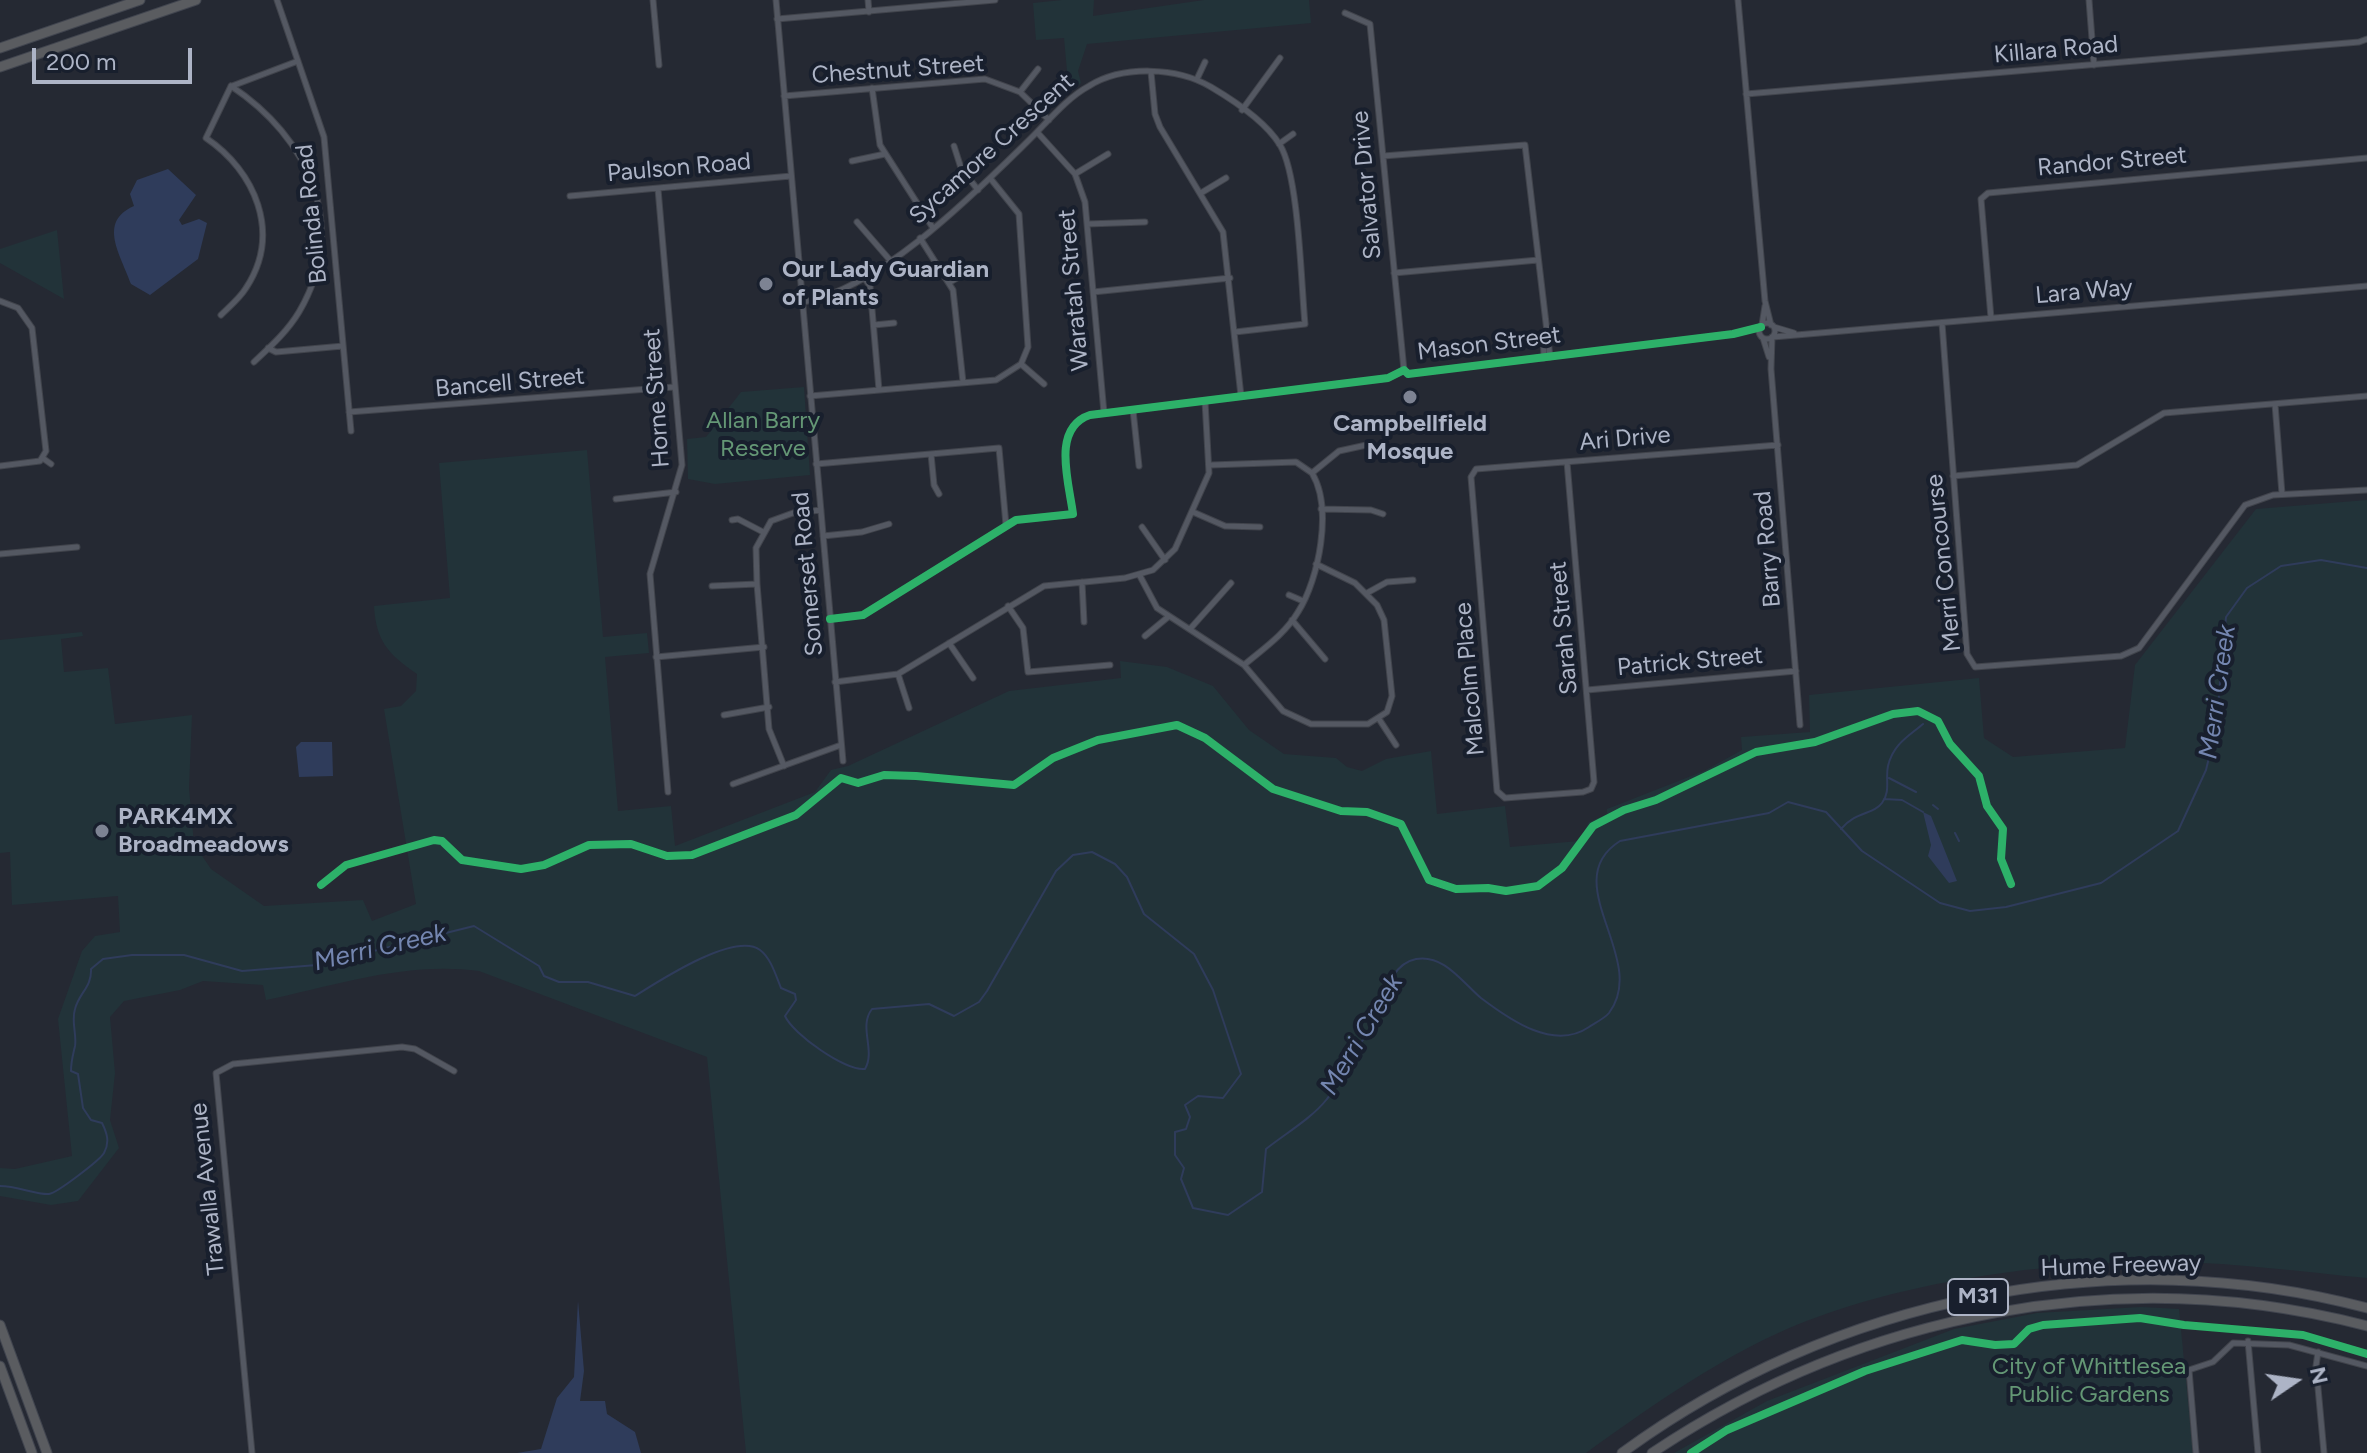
<!DOCTYPE html>
<html>
<head>
<meta charset="utf-8">
<style>
	body { margin:0 }
	#map { position:relative; width:2367px; height:1453px; overflow:hidden; background:#252933; font-family:Figtree,sans-serif }
	canvas { display:block }
	.north { position:absolute; left:2255px; top:1341px; width:80px; height:80px; -webkit-text-stroke:6px #181f2d; paint-order:stroke; rotate:77deg; font-size:22px; font-weight:700; line-height:32px; text-align:center; color:#adb4c6 }
	.north::after { content:''; display:block; margin:auto; width:28px; height:36px; background:#adb4c6; clip-path:polygon(50% 0,100% 100%,50% 72%,0 100%) }
	.scale { position:absolute; left:32px; top:48px; width:160px; height:36px; box-sizing:border-box; border:4px solid #adb4c6; border-top:0; padding-left:10px; font-size:24px; line-height:28px; white-space:nowrap; color:#adb4c6; -webkit-text-stroke:6px #181f2d; paint-order:stroke }
</style>
</head>
<body>
<div id="map">
<canvas width="2367" height="1453"></canvas>
<div class="north">N</div>
<div class="scale">200 m</div>
</div>
<script>
const g = document.querySelector('canvas').getContext('2d');
g.lineJoin = 'round';
function fill(path, color) { g.fillStyle = color; g.fill(path, 'evenodd'); }
function strokePath(path, color, width, dash) { g.strokeStyle = color; g.lineWidth = width; g.lineCap = dash ? 'butt' : 'round'; g.setLineDash(dash || []); g.stroke(path); }
function label(font, color, halo, rows, align = 'center') {
  g.font = font + ' Figtree,sans-serif'; g.lineWidth = 8; g.setLineDash([]); g.textBaseline = 'middle'; g.strokeStyle = halo; g.fillStyle = color; for (const [text, x, y, turn = 0] of rows) {
    g.save(); g.translate(x, y); g.rotate((+turn || 0) * Math.PI / 180); g.textAlign = isNaN(turn) ? turn : align; if (halo) g.strokeText(text, 0, 0); g.fillText(text, 0, 0); g.restore();
  }
}
fill(new Path2D(`
	M 1062,0 L 1094,0 L 1093,16 L 1204,0 L 1309,0 L 1311,23 L 1087,44 L 1078,71 L 1081,83 L 1069,93 L 1064,38 L 1036,40 L 1033,3 Z
	M 57,230 L 64,299 L 0,263 L 0,249 Z
	M 804,387 L 810,475 L 715,484 L 688,479 L 687,439 L 706,437 L 741,392 Z
	M 587,450 L 603,637 L 647,633 L 649,653 L 605,657 L 618,811 L 671,806 L 675,846 L 815,792 L 831,770 L 848,766 L 1009,691 L 1121,678 L 1120,661 L 1167,667 L 1213,686 L 1249,730 L 1284,754 L 1336,758 L 1347,767 L 1362,771 L 1386,759 L 1431,751 L 1437,814 L 1505,806 L 1510,847 L 1579,841 L 1589,822 L 1607,814 L 1607,809 L 1704,771 L 1742,750 L 1741,737 L 1810,732 L 1809,695 L 1979,678 L 1984,738 L 2013,757 L 2125,748 L 2135,665 L 2256,509 L 2367,500 L 2367,1278 C 2303,1272 2238,1263 2173,1262 C 2050,1260 1888,1282 1776,1334 C 1711,1364 1644,1411 1586,1453 L 746,1453 L 707,1057 L 479,971 C 408,961 336,985 266,1000 L 263,985 L 203,981 L 180,990 L 124,1001 L 110,1017 L 115,1073 L 110,1120 L 119,1148 L 78,1201 L 51,1205 L 0,1196 L 0,1168 L 15,1169 L 72,1156 L 58,1019 L 82,951 L 95,936 L 120,932 L 118,896 L 12,905 L 10,852 L 0,853 L 0,640 L 82,632 L 83,636 L 61,639 L 64,672 L 108,668 L 115,724 L 192,715 L 189,788 L 194,844 L 211,869 L 264,906 L 363,900 L 372,921 L 416,904 L 384,709 L 401,706 L 416,691 L 417,674 C 388,654 376,641 374,606 L 450,598 L 439,463 Z
	M 2141,1307 L 2179,1309 L 2193,1453 L 1674,1453 L 1767,1401 L 1954,1329 L 2037,1313 Z`), '#223339');
fill(new Path2D(`
	M 168,169 L 196,195 L 179,220 L 182,225 L 199,219 L 207,223 L 198,259 L 150,295 L 131,284 C 121,255 97,222 134,206 L 130,194 L 137,180 Z
	M 301,742 L 332,742 L 333,776 L 299,777 L 296,747 Z
	M 1923,812 L 1931,816 L 1957,881 L 1949,883 L 1928,856 L 1931,845 Z
	M 578,1301 L 584,1371 L 580,1401 L 605,1401 L 607,1414 L 635,1432 L 641,1453 L 517,1453 L 541,1449 L 557,1398 L 574,1377 Z`), '#2f3c5b');
strokePath(new Path2D(`
	M 1889,778 L 1916,792
	M 1884,799 L 1902,800 L 1923,812
	M 1933,805 L 1938,809
	M 1841,829 C 1856,811 1873,815 1882,803 C 1891,791 1885,779 1888,766 C 1893,744 1909,736 1923,724
	M 1955,833 L 1959,841
	M 0,1186 C 17,1186 37,1195 49,1194 C 57,1193 100,1160 104,1153 C 110,1142 107,1133 102,1123 L 91,1120 L 83,1108 L 78,1074 L 71,1071 C 71,1061 73,1055 75,1046 C 77,1034 71,1022 75,1009 C 79,993 92,987 91,969 L 103,959 L 132,955 L 184,955 L 242,971 L 317,965 L 474,926 L 539,966 L 544,976 L 559,982 L 588,982 L 635,996 C 659,981 735,931 760,950 C 771,958 776,976 781,988 L 795,994 L 796,1000 L 785,1016 C 793,1034 845,1071 865,1069 C 876,1050 858,1027 872,1009 L 929,1004 L 954,1016 L 979,1002 L 987,991 L 1056,871 L 1073,855 L 1092,852 L 1115,864 L 1127,877 L 1144,914 L 1194,954 L 1213,990 L 1241,1074 L 1223,1098 L 1198,1096 L 1185,1105 L 1190,1117 L 1186,1129 L 1175,1132 L 1175,1155 L 1184,1168 L 1181,1179 L 1193,1208 L 1228,1215 L 1262,1192 L 1266,1149 C 1286,1133 1311,1119 1327,1099 C 1335,1090 1337,1077 1344,1067 C 1352,1053 1363,1041 1372,1027 C 1384,1006 1386,965 1416,959 C 1444,954 1462,982 1481,998 C 1510,1020 1554,1051 1589,1027 C 1595,1023 1605,1018 1609,1013 C 1650,959 1555,882 1620,841 L 1769,813 L 1788,802 L 1826,812 L 1862,851 L 1940,903 L 1970,911 L 2006,907 L 2101,883 L 2178,831 L 2206,770 L 2216,728 L 2226,617 L 2247,588 L 2281,566 L 2321,560 L 2367,568`), '#2f3c5b', 2);
const street = new Path2D(`
	M 277,0 L 324,137 L 351,431
	M 653,0 L 659,65
	M 776,0 L 843,761
	M 868,0 L 869,12
	M 1738,0 L 1765,301 L 1771,325
	M 2089,0 L 2094,65
	M 1345,13 L 1370,24 L 1404,370
	M 777,19 L 995,0
	M 1151,72 L 1155,114 L 1160,127 L 1223,232 L 1241,396
	M 1197,79 L 1205,62
	M 231,86 C 308,137 350,225 299,312 C 287,332 270,347 254,362
	M 232,86 L 298,61
	M 872,88 L 880,145 L 933,228
	M 1020,92 L 1038,69
	M 1746,94 L 2359,42 L 2367,39
	M 784,96 L 985,79 L 1020,92 L 1049,120
	M 1242,110 L 1280,58
	M 1037,132 L 1075,174 L 1085,202 L 1104,413
	M 1279,144 L 1293,134
	M 954,146 L 961,168 L 978,190
	M 1383,156 L 1525,145 L 1550,357
	M 852,161 L 885,154
	M 1075,174 L 1108,154
	M 658,189 L 682,465 L 650,574 L 668,792
	M 1201,193 L 1226,178
	M 570,196 L 791,176
	M 857,222 L 889,259
	M 1087,224 L 1145,222
	M 920,238 L 953,290 L 963,382
	M 1394,273 L 1538,260
	M 863,276 L 870,286 L 879,390
	M 950,282 L 968,272
	M 1093,292 L 1230,278
	M 0,301 L 18,308 L 32,328 L 46,451 L 40,461 L 0,466
	M 803,302 C 879,289 972,196 1026,143 C 1046,124 1065,99 1089,86 C 1123,65 1177,67 1211,87 C 1233,100 1266,122 1280,145 C 1299,176 1301,283 1305,324 L 1235,332
	M 221,315 C 229,307 240,298 246,288 C 282,233 255,171 206,138 L 231,86
	M 1991,318 L 1981,199 L 1988,193 L 2367,158
	M 1942,323 L 1967,654 L 1975,667 L 2121,656 L 2139,648 L 2245,505 L 2273,495 L 2367,490
	M1759 331a8 8 0 1 1 16 0a8 8 0 1 1-16 0Z
	M 874,325 L 894,323
	M 1762,325 L 1765,306
	M 1774,327 L 1794,333
	M 1543,332 L 1544,358
	M 1772,337 L 1771,369 L 1800,725
	M 1773,337 L 2367,286
	M 1763,338 L 1769,357
	M 268,348 L 276,352 L 343,346
	M 1021,364 L 1044,384
	M 810,396 L 996,380 L 1021,364 L 1028,347 L 1019,214 L 990,178
	M 2275,404 L 2282,494
	M 1133,410 L 1139,466
	M 349,412 L 674,387
	M 931,454 L 934,485 L 939,494
	M 44,459 L 51,464
	M 1567,462 L 1594,782 L 1591,789 L 1583,792 L 1505,798 L 1497,791 L 1471,477 L 1476,469 L 1778,445
	M 816,464 L 999,448 L 1006,525
	M 1211,465 L 1296,462 L 1312,473 C 1333,508 1319,579 1298,612 C 1285,634 1263,649 1244,665
	M 1312,473 L 1339,451 L 1371,444
	M 1953,476 L 2077,465 L 2164,413 L 2367,396
	M 616,499 L 676,492
	M 1321,509 L 1371,510 L 1383,514
	M 1193,512 L 1225,526 L 1260,527
	M 732,520 L 738,519 L 763,532
	M 1142,527 L 1165,560
	M 823,536 L 862,532 L 889,524
	M 0,554 L 77,547
	M 1140,576 L 1157,608 L 1244,665 L 1283,711 L 1311,724 L 1368,724 L 1387,712 L 1392,696 L 1384,620 L 1377,605 L 1355,583 L 1316,564
	M 1082,582 L 1084,622
	M 712,586 L 757,584
	M 1367,593 L 1387,582 L 1413,580
	M 1289,595 L 1303,601
	M 1008,606 L 1023,628 L 1028,672 L 1110,665
	M 830,619 L 863,615 L 1016,520 L 1073,514 C 1069,482 1051,428 1090,415 L 1388,378 L 1404,370 L 1408,374 L 1733,334 L 1761,327
	M 1292,620 L 1325,659
	M 1190,629 L 1231,583
	M 1145,636 L 1168,617
	M 949,643 L 973,678
	M 656,657 L 764,647
	M 898,674 L 909,708
	M 835,682 L 898,674 L 1044,586 L 1125,578 L 1153,570 L 1175,549 L 1209,473 L 1205,401
	M 1587,690 L 1796,671
	M 724,715 L 769,707
	M 1379,719 L 1396,745
	M 784,766 L 769,729 L 757,584 L 756,548 L 771,521 L 793,513 L 821,510
	M 733,784 L 841,745
	M 2248,1341 L 2258,1453
	M 2318,1352 L 2316,1366 L 2324,1453
	M 252,1453 L 216,1073 L 233,1064 L 402,1047 L 415,1049 L 454,1071
	M 2196,1453 L 2189,1370 L 2213,1362 L 2233,1343 L 2289,1345 L 2367,1366`);
const highway = new Path2D(`
	M 0,48 L 140,0
	M 0,67 L 196,0
	M 0,1325 L 47,1453
	M 0,1366 L 32,1453
	M 1622,1453 C 1833,1298 2113,1240 2367,1308
	M 1652,1453 C 1863,1312 2121,1262 2367,1326`);
strokePath(street, '#41444c', 7);
strokePath(highway, '#41454f', 11);
strokePath(street, '#545862', 5);
strokePath(highway, '#5a5c60', 9);
strokePath(new Path2D(`
	M 830,619 L 863,615 L 1016,520 L 1073,514 C 1069,482 1051,428 1090,415 L 1388,378 L 1404,370 L 1408,374 L 1733,334 L 1761,327
	M 321,885 L 346,865 L 434,840 L 442,841 L 462,860 L 521,869 L 544,865 L 589,845 L 631,844 L 667,856 L 692,855 L 796,815 L 841,778 L 858,783 L 884,775 L 916,776 L 1014,785 L 1053,758 L 1098,740 L 1177,725 L 1205,738 L 1273,789 L 1341,811 L 1367,812 L 1401,824 L 1429,880 L 1456,889 L 1488,888 L 1506,891 L 1538,886 L 1562,868 L 1593,826 L 1624,810 L 1656,800 L 1756,752 L 1815,742 L 1893,714 L 1918,711 L 1938,721 L 1950,744 L 1979,776 L 1987,806 L 2003,829 L 2001,859 L 2011,884
	M 1691,1453 L 1727,1430 L 1865,1371 L 1962,1340 L 1995,1345 L 2014,1344 L 2029,1329 L 2043,1325 L 2140,1318 L 2184,1325 L 2303,1335 L 2367,1354`), '#2db169', 8);
for (const [x, y, r, color] of [
	[766,284,8,"#7d8393"],
	[1410,397,8,"#7d8393"],
	[102,831,8,"#7d8393"]
]) { const dot = new Path2D(); dot.arc(x, y, r, 0, 2 * Math.PI); g.fillStyle = color; g.fill(dot); strokePath(dot, '#181f2d', 3); }
for (const [x, y, w] of [
	[1978,1297,60]
]) { const box = new Path2D(); box.roundRect(x - w / 2, y - 18, w, 36, 6); g.fillStyle = '#181f2d'; g.fill(box); strokePath(box, '#adb4c6', 2); }
label('bold 22px', '#adb4c6', null, [
	["M31",1978,1297]
]);
label('24px', '#adb4c6', '#181f2d', [
	["Killara Road",2056,50,-5],
	["Chestnut Street",898,70,-4],
	["Sycamore Crescent",992,149,-42],
	["Randor Street",2112,162,-5],
	["Paulson Road",679,168,-5],
	["Salvator Drive",1367,185,-95],
	["Bolinda Road",312,214,-96],
	["Waratah Street",1074,290,-95],
	["Lara Way",2084,292,-5],
	["Mason Street",1489,344,-7],
	["Bancell Street",510,383,-5],
	["Horne Street",657,398,-94],
	["Ari Drive",1625,439,-5],
	["Barry Road",1768,549,-95],
	["Merri Concourse",1944,563,-96],
	["Somerset Road",808,574,-95],
	["Sarah Street",1564,628,-95],
	["Patrick Street",1690,662,-5],
	["Malcolm Place",1470,679,-95],
	["Trawalla Avenue",208,1189,-96],
	["Hume Freeway",2121,1266,-2]
]);
label('bold 24px', '#adb4c6', '#181f2d', [
	["Our Lady Guardian",782,270],
	["of Plants",782,298],
	["Campbellfield",1410,424,"center"],
	["Mosque",1410,452,"center"],
	["PARK4MX",118,817],
	["Broadmeadows",118,845]
], 'left');
label('24px', '#649775', '#181f2d', [
	["Allan Barry",763,421],
	["Reserve",763,449],
	["City of Whittlesea",2089,1367],
	["Public Gardens",2089,1395]
]);
label('italic 26px', '#7486b0', '#181f2d', [
	["Merri Creek",2218,692,-82],
	["Merri Creek",380,948,-13],
	["Merri Creek",1362,1035,-59]
]);
</script>
</body>
</html>
